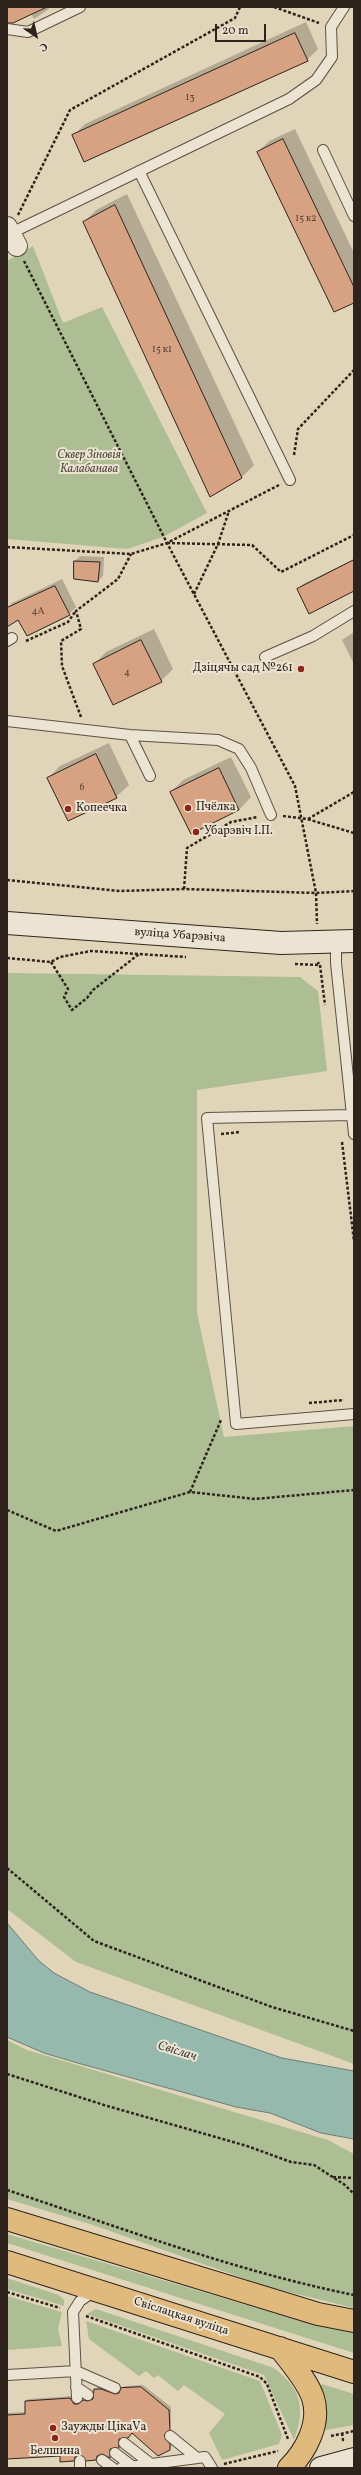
<!DOCTYPE html>
<html>
<head>
<meta charset="utf-8">
<style>
	body { margin:0 }
	#map { position:relative; width:361px; height:2475px; overflow:hidden; background:#e1d5b9; font-family:Vollkorn,serif }
	canvas { display:block }
	.frame { position:absolute; inset:0; border:8px solid #2f241d; pointer-events:none }
	.north { position:absolute; left:16px; top:16px; width:40px; height:40px; -webkit-text-stroke:3px #ece4d2; paint-order:stroke; rotate:146deg; font-size:11px; font-weight:700; line-height:16px; text-align:center; color:#2f241d }
	.north::after { content:''; display:block; margin:auto; width:14px; height:18px; background:#2f241d; clip-path:polygon(50% 0,100% 100%,50% 72%,0 100%) }
	.scale { position:absolute; left:215px; top:24px; width:51px; height:18px; box-sizing:border-box; border:2px solid #2f241d; border-top:0; padding-left:5px; font-size:12px; line-height:14px; white-space:nowrap; color:#2f241d; -webkit-text-stroke:3px #ece4d2; paint-order:stroke }
</style>
</head>
<body>
<div id="map">
<canvas width="361" height="2475"></canvas>
<div class="frame"></div>
<div class="north">С</div>
<div class="scale">20 m</div>
</div>
<script>
const g = document.querySelector('canvas').getContext('2d');
g.lineJoin = 'round';
function fill(path, color) { g.fillStyle = color; g.fill(path, 'evenodd'); }
function strokePath(path, color, width, dash) { g.strokeStyle = color; g.lineWidth = width; g.lineCap = dash ? 'butt' : 'round'; g.setLineDash(dash || []); g.stroke(path); }
function label(font, color, halo, rows, align = 'center') {
  g.font = font + ' Vollkorn,serif'; g.lineWidth = 4; g.setLineDash([]); g.textBaseline = 'middle'; g.strokeStyle = halo; g.fillStyle = color; for (const [text, x, y, turn = 0] of rows) {
    g.save(); g.translate(x, y); g.rotate((+turn || 0) * Math.PI / 180); g.textAlign = isNaN(turn) ? turn : align; if (halo) g.strokeText(text, 0, 0); g.fillText(text, 0, 0); g.restore();
  }
}
fill(new Path2D(`
	M 33,246 L 63,323 L 102,307 L 207,513 L 163,537 L 127,549 L 7,539 L 7,261 Z
	M 7,973 L 300,977 L 318,991 L 327,1071 L 197,1090 L 197,1313 L 224,1437 L 354,1426 L 354,2064 L 76,1962 L 7,1909 Z
	M 7,2040 L 27,2050 L 328,2140 L 354,2154 L 354,2308 L 268,2287 L 93,2225 L 7,2199 Z
	M 7,2234 L 297,2320 L 354,2332 L 354,2353 L 7,2243 Z
	M 7,2278 L 59,2295 L 64,2300 L 64,2306 L 7,2289 Z
	M 7,2296 L 62,2312 L 58,2329 L 62,2346 L 7,2350 Z
	M 96,2309 L 274,2368 C 301,2389 306,2408 294,2440 L 264,2375 L 87,2314 Z
	M 86,2321 L 260,2381 L 282,2435 L 279,2444 L 222,2460 L 209,2433 L 225,2414 L 184,2385 L 178,2391 L 158,2375 L 154,2378 L 146,2371 L 139,2376 L 89,2339 Z
	M 322,2384 L 354,2394 L 354,2425 L 320,2431 L 319,2388 Z`), '#adbe94');
const water = new Path2D(`
	M 7,1923 L 39,1961 L 54,1973 L 90,1992 L 282,2058 L 354,2071 L 354,2139 L 321,2133 L 270,2113 L 236,2107 L 74,2062 L 44,2053 L 7,2037 Z`);
fill(water, '#95b9ac');
strokePath(water, '#6c7d73', 1);
fill(new Path2D(`
	M 7,7 L 48,7 L 49,9 L 34,19 L 31,14 L 7,23 Z
	M 306,22 L 318,49 L 307,60 L 74,135 L 85,124 Z
	M 295,129 L 354,253 L 354,301 L 258,152 L 269,141 Z
	M 127,194 L 254,465 L 242,477 L 211,495 L 84,222 L 96,210 Z
	M 80,556 L 104,557 L 103,576 L 98,581 L 75,561 Z
	M 354,559 L 354,590 L 298,589 L 303,584 Z
	M 62,579 L 76,607 L 69,614 L 19,618 L 7,615 L 7,608 L 12,603 Z
	M 154,629 L 173,669 L 161,681 L 94,664 L 106,652 Z
	M 354,632 L 354,664 L 342,640 Z
	M 109,743 L 129,785 L 116,797 L 48,778 L 60,766 Z
	M 231,757 L 251,797 L 239,810 L 171,792 L 183,780 Z
	M 143,2385 L 171,2407 L 171,2426 L 165,2432 L 172,2442 L 170,2450 L 132,2432 L 121,2438 L 119,2447 L 112,2448 L 110,2457 L 102,2452 L 95,2459 L 79,2453 L 73,2460 L 61,2455 L 7,2458 L 7,2413 L 26,2412 L 26,2401 L 28,2399 L 73,2396 L 76,2402 L 81,2403 L 86,2398 L 94,2398 L 97,2387 L 103,2387 L 118,2393 L 125,2386 Z`), '#0003');
const building = new Path2D(`
	M 7,7 L 47,7 L 13,23 L 7,23 Z
	M 295,33 L 308,61 L 84,162 L 72,135 Z
	M 283,139 L 354,287 L 354,303 L 334,312 L 257,152 Z
	M 115,205 L 242,478 L 210,497 L 83,222 Z
	M 354,560 L 354,591 L 309,614 L 297,589 Z
	M 74,561 L 100,562 L 98,582 L 74,579 Z
	M 55,586 L 70,615 L 27,636 L 18,620 L 7,627 L 7,608 Z
	M 141,640 L 162,682 L 113,705 L 93,664 Z
	M 96,754 L 117,798 L 68,821 L 47,778 Z
	M 219,768 L 239,810 L 191,834 L 170,792 Z
	M 141,2387 L 169,2410 L 170,2430 L 164,2435 L 170,2444 L 170,2450 L 158,2456 L 132,2433 L 128,2438 L 119,2439 L 119,2448 L 110,2449 L 110,2458 L 102,2454 L 97,2456 L 96,2460 L 86,2461 L 80,2455 L 75,2457 L 74,2461 L 60,2462 L 60,2456 L 7,2459 L 7,2415 L 25,2414 L 25,2401 L 70,2398 L 74,2404 L 78,2404 L 83,2400 L 88,2401 L 93,2399 L 94,2389 L 101,2389 L 115,2394 L 119,2393 L 121,2388 Z`);
fill(building, '#d6a282');
strokePath(building, '#2f241d', 1);
const lane = new Path2D(`
	M 7,29 L 28,32 L 80,7
	M 323,150 L 354,216
	M 139,171 L 290,480
	M 7,235 L 289,99 L 316,80 L 332,57 L 331,27 L 344,7
	M 7,641 L 12,638
	M 265,657 L 313,636 L 354,611
	M 7,721 L 130,735 L 218,740 L 239,749 L 251,768 L 271,815
	M 130,735 L 150,776
	M 336,943 L 336,963 L 354,1134
	M 351,1115 L 207,1118 L 236,1424 L 354,1414
	M 7,2375 L 76,2371 L 115,2388
	M 76,2387 L 88,2395
	M 77,2398 L 73,2312 L 80,2301 L 96,2290
	M 170,2436 L 197,2458
	M 124,2443 L 151,2464
	M 115,2453 L 132,2466
	M 102,2460 L 113,2468
	M 80,2461 L 80,2468
	M 121,2468 L 205,2457 L 212,2468`);
const street = new Path2D(`
	M 7,227 L 17,246`);
const secondary = new Path2D(`
	M 7,923 L 281,943 L 354,941
	M 321,2468 L 354,2459`);
const primary = new Path2D(`
	M 7,2219 L 318,2314 L 354,2321
	M 7,2262 L 354,2372
	M 280,2348 C 291,2363 307,2380 313,2398 C 321,2423 306,2451 289,2468`);
strokePath(lane, '#5c5044', 12);
strokePath(street, '#5c5044', 22);
strokePath(secondary, '#2f241d', 24);
strokePath(primary, '#2f241d', 24);
strokePath(new Path2D(`
	M 274,7 L 319,23
	M 18,215 L 70,110 L 235,18 L 240,7
	M 24,261 L 167,543 L 295,786 L 316,893 L 317,924
	M 294,455 L 298,429 L 354,370
	M 167,543 L 252,545 L 281,572 L 354,535
	M 7,547 L 131,554 L 167,543 L 279,485
	M 194,594 L 218,544 L 229,511
	M 26,641 L 68,622 L 75,612
	M 81,717 L 62,666 L 61,641 L 81,629 L 76,611 L 118,579 L 131,554
	M 283,816 L 307,819 L 354,833
	M 308,819 L 354,792
	M 7,880 L 120,891 L 184,889 L 316,893 L 354,891
	M 184,889 L 187,848 L 231,822 L 258,817
	M 7,958 L 51,962 L 60,957 L 91,951 L 186,957
	M 51,962 L 68,989 L 64,997 L 72,1010 L 87,998 L 93,990 L 139,954
	M 295,964 L 319,965 L 318,962
	M 320,965 L 325,1005
	M 221,1134 L 240,1132
	M 342,1142 L 354,1241
	M 309,1403 L 344,1400
	M 190,1492 L 221,1420
	M 7,1510 L 56,1531 L 190,1492 L 255,1499 L 354,1490
	M 7,1868 L 94,1941 L 272,2007 L 354,2031
	M 7,2074 L 104,2105 L 247,2146 L 291,2162 L 314,2165 L 345,2185 L 354,2194
	M 333,2177 L 354,2178
	M 7,2190 C 122,2228 235,2271 354,2295
	M 7,2292 L 60,2308
	M 86,2316 L 260,2377 L 267,2384 L 288,2439
	M 342,2433 L 343,2440 L 346,2440
	M 331,2436 L 354,2431
	M 224,2464 L 278,2451`), '#2f241d', 2.5, [3, 2]);
strokePath(lane, '#ece4d2', 10);
strokePath(street, '#ece4d2', 20);
strokePath(secondary, '#ece4d2', 22);
strokePath(primary, '#e0ba7c', 22);
for (const [x, y, r, color] of [
	[301,669,4,"#8f2418"],
	[188,808,4,"#8f2418"],
	[68,809,4,"#8f2418"],
	[196,832,4,"#8f2418"],
	[53,2428,4,"#8f2418"],
	[55,2438,4,"#8f2418"]
]) { const dot = new Path2D(); dot.arc(x, y, r, 0, 2 * Math.PI); g.fillStyle = color; g.fill(dot); strokePath(dot, '#ece4d2', 1.5); }
label('10px', '#594436', null, [
	["13",190,98],
	["15 к2",306,219],
	["15 к1",162,350],
	["4А",38,612],
	["4",127,673],
	["6",82,788]
]);
label('italic 12px', '#4e4a3b', '#ece4d2', [
	["Сквер Зіновія",89,456],
	["Калабанава",89,470]
]);
label('12px', '#2f241d', '#ece4d2', [
	["Дзіцячы сад №261",293,669,"right"],
	["Пчёлка",196,808],
	["Копеечка",76,809],
	["Убарэвіч І.П.",204,832],
	["Заужды ЦікаVа",61,2428],
	["Белшина",55,2452,"center"]
], 'left');
label('12px', '#2f241d', '#ece4d2', [
	["вуліца Убарэвіча",180,936,4],
	["Свіслацкая вуліца",181,2317,18]
]);
label('italic 13px', '#484941', '#ece4d2', [
	["Свіслач",177,2052,17]
]);
</script>
</body>
</html>
